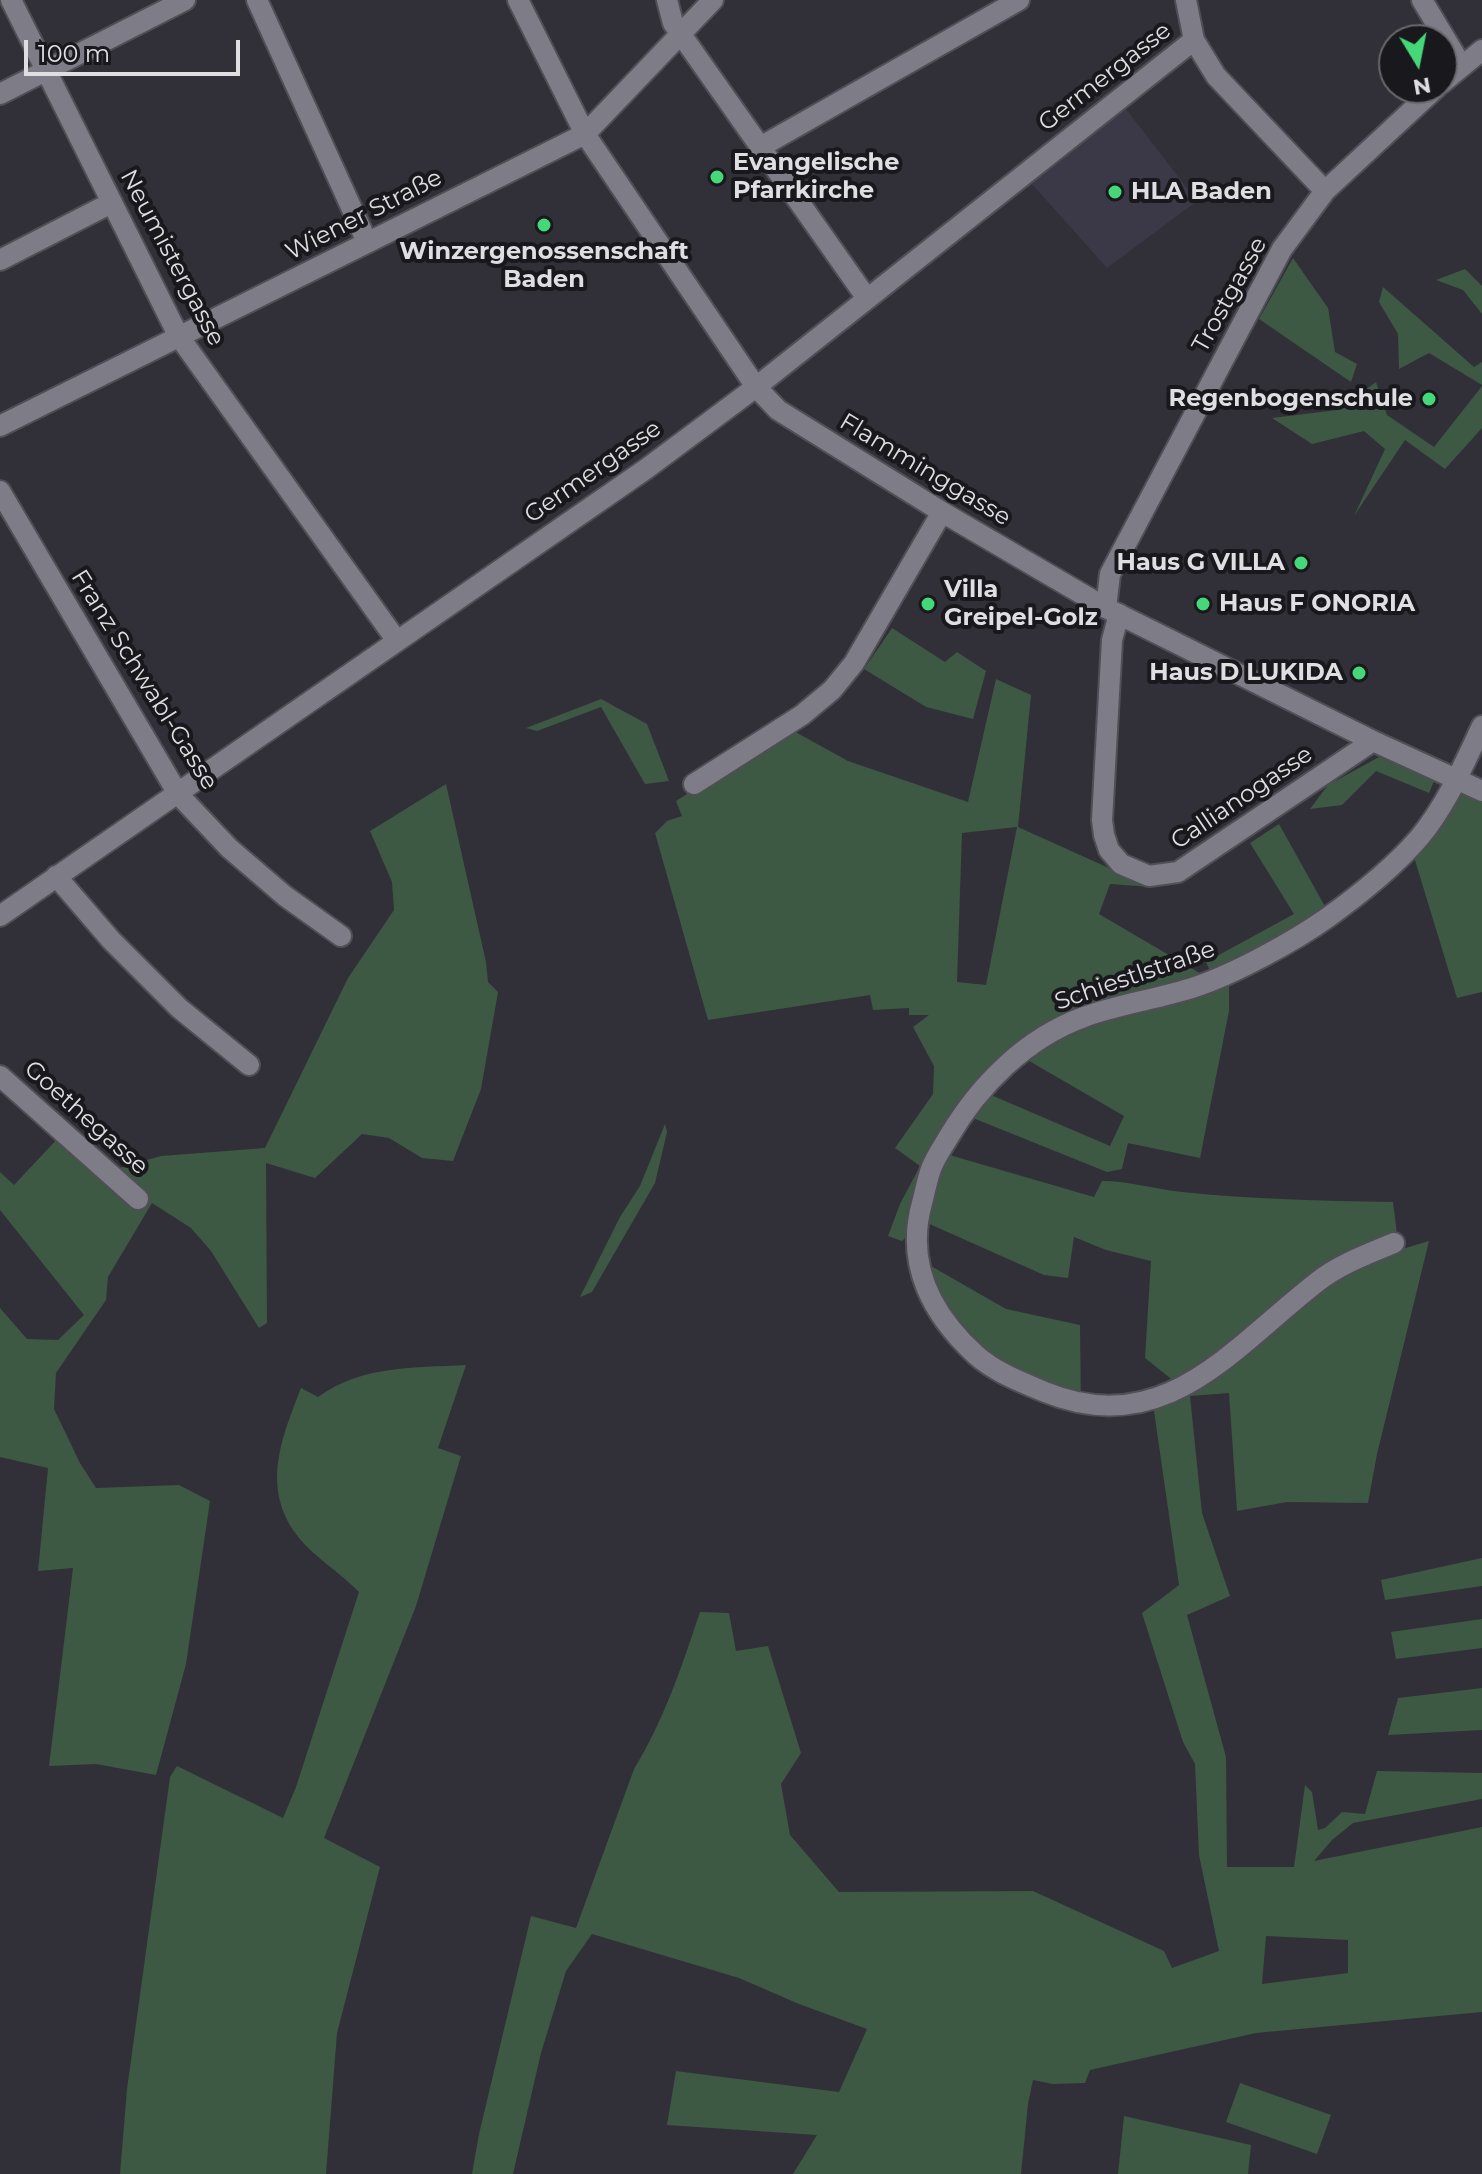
<!DOCTYPE html>
<html>
<head>
<meta charset="utf-8">
<style>
	body { margin:0 }
	#map { position:relative; width:1482px; height:2174px; overflow:hidden; background:#313038; font-family:Montserrat,sans-serif }
	canvas { display:block }
	.north { position:absolute; left:1378px; top:24px; width:80px; height:80px; box-sizing:border-box; background:#19181c; border:2px solid #68676c; border-radius:50%; rotate:170deg; font-size:22px; font-weight:700; line-height:32px; text-align:center; color:#dedee3 }
	.north::after { content:''; display:block; margin:auto; width:28px; height:36px; background:#46d779; clip-path:polygon(50% 0,100% 100%,50% 72%,0 100%) }
	.scale { position:absolute; left:24px; top:40px; width:216px; height:36px; box-sizing:border-box; border:4px solid #dedee3; border-top:0; padding-left:10px; font-size:24px; line-height:28px; white-space:nowrap; color:#dedee3; -webkit-text-stroke:6px #19181c; paint-order:stroke }
</style>
</head>
<body>
<div id="map">
<canvas width="1482" height="2174"></canvas>
<div class="north">N</div>
<div class="scale">100 m</div>
</div>
<script>
const g = document.querySelector('canvas').getContext('2d');
g.lineJoin = 'round';
function fill(path, color) { g.fillStyle = color; g.fill(path, 'evenodd'); }
function strokePath(path, color, width, dash) { g.strokeStyle = color; g.lineWidth = width; g.lineCap = dash ? 'butt' : 'round'; g.setLineDash(dash || []); g.stroke(path); }
function label(font, color, halo, rows, align = 'center') {
  g.font = font + ' Montserrat,sans-serif'; g.lineWidth = 8; g.setLineDash([]); g.textBaseline = 'middle'; g.strokeStyle = halo; g.fillStyle = color; for (const [text, x, y, turn = 0] of rows) {
    g.save(); g.translate(x, y); g.rotate((+turn || 0) * Math.PI / 180); g.textAlign = isNaN(turn) ? turn : align; if (halo) g.strokeText(text, 0, 0); g.fillText(text, 0, 0); g.restore();
  }
}
fill(new Path2D(`
	M 1126,109 L 1197,201 L 1107,268 L 1032,184 Z`), '#3b3947');
fill(new Path2D(`
	M 1293,258 L 1328,308 L 1335,352 L 1357,364 L 1351,382 L 1259,319 Z
	M 1465,269 L 1482,286 L 1482,314 L 1463,290 L 1436,280 Z
	M 1383,287 L 1474,367 L 1482,362 L 1482,385 L 1429,353 L 1399,369 L 1398,334 L 1379,302 Z
	M 1376,382 L 1387,415 L 1434,447 L 1482,386 L 1482,428 L 1445,469 L 1405,440 L 1354,516 L 1385,449 L 1364,431 L 1312,444 L 1272,418 L 1337,410 Z
	M 892,628 L 945,662 L 957,652 L 986,671 L 973,719 L 926,707 L 864,669 Z
	M 996,679 L 1031,695 L 1018,827 L 1151,887 L 1110,884 L 1099,914 L 1203,975 L 1229,979 L 1229,1011 L 1200,1158 L 1128,1143 L 1122,1169 L 1107,1172 L 958,1112 L 939,1135 L 907,1214 L 909,1234 L 902,1241 L 888,1236 L 900,1204 L 920,1166 L 895,1148 L 933,1094 L 934,1066 L 913,1027 L 929,1015 L 909,1015 L 909,1008 L 873,1010 L 870,995 L 708,1020 L 655,833 L 667,821 L 682,816 L 676,801 L 790,729 L 848,761 L 968,802 ZM 1017,827 L 986,985 L 957,982 L 962,833 ZM 1012,1051 L 1124,1116 L 1110,1146 L 977,1089 Z
	M 601,699 L 647,724 L 669,781 L 645,784 L 601,707 L 537,731 L 526,728 Z
	M 1379,757 L 1434,781 L 1429,793 L 1376,771 L 1342,805 L 1310,809 L 1328,785 Z
	M 446,784 L 486,962 L 488,982 L 498,992 L 481,1089 L 453,1161 L 422,1158 L 389,1138 L 362,1134 L 315,1178 L 266,1163 L 267,1323 L 259,1328 L 211,1251 L 191,1228 L 152,1203 L 108,1277 L 106,1300 L 56,1373 L 54,1409 L 80,1463 L 96,1488 L 179,1485 L 210,1501 L 186,1664 L 156,1775 L 96,1764 L 49,1766 L 73,1568 L 38,1571 L 48,1468 L 0,1457 L 0,1308 L 27,1339 L 58,1340 L 84,1315 L 0,1210 L 0,1172 L 14,1185 L 60,1136 L 102,1173 L 161,1156 L 265,1148 L 348,978 L 394,910 L 392,882 L 370,831 Z
	M 1452,789 L 1482,801 L 1482,992 L 1457,998 L 1414,857 Z
	M 1279,824 L 1327,910 L 1272,945 L 1210,971 L 1206,962 L 1294,914 L 1250,843 Z
	M 665,1124 L 667,1132 L 655,1183 L 592,1292 L 580,1297 L 620,1217 L 640,1186 Z
	M 946,1154 L 1094,1197 L 1102,1181 C 1130,1181 1154,1189 1182,1192 C 1252,1199 1322,1201 1393,1202 L 1399,1250 L 1429,1241 L 1377,1454 L 1368,1503 L 1287,1502 L 1237,1511 L 1229,1393 L 1190,1396 L 1202,1513 L 1230,1596 L 1187,1615 L 1226,1757 L 1227,1867 L 1294,1867 L 1305,1785 L 1312,1792 L 1318,1830 L 1325,1828 L 1342,1812 L 1365,1814 L 1377,1771 L 1482,1773 L 1482,1799 L 1353,1823 L 1332,1840 L 1314,1861 L 1482,1827 L 1482,2012 L 1256,2033 L 1090,2070 L 1085,2083 L 1053,2084 L 1033,2080 L 1028,2104 L 1021,2174 L 793,2174 L 817,2135 L 667,2125 L 676,2071 L 839,2092 L 867,2029 L 799,2004 L 739,1978 L 592,1934 L 566,1971 L 541,2053 L 513,2174 L 472,2174 L 479,2134 L 531,1916 L 576,1928 L 634,1769 C 664,1720 682,1666 700,1612 L 729,1613 L 736,1651 L 768,1646 L 801,1753 L 781,1784 L 790,1835 L 839,1892 L 1033,1891 L 1164,1951 L 1172,1968 L 1219,1951 L 1199,1855 L 1195,1764 L 1183,1742 L 1142,1613 L 1179,1585 L 1153,1404 L 1175,1382 L 1145,1358 L 1151,1261 L 1106,1250 L 1074,1237 L 1068,1278 L 1044,1275 L 925,1222 ZM 1266,1936 L 1348,1940 L 1348,1973 L 1262,1984 Z
	M 910,1254 L 1006,1309 L 1080,1325 L 1081,1409 L 997,1379 Z
	M 466,1365 L 438,1448 L 461,1456 L 416,1606 L 324,1838 L 380,1867 L 337,2033 L 326,2174 L 120,2174 L 127,2089 L 170,1777 L 177,1766 L 283,1818 L 296,1787 L 359,1592 C 341,1573 311,1555 296,1534 C 261,1486 282,1437 301,1388 L 318,1397 C 362,1365 414,1368 466,1365 Z
	M 1482,1558 L 1482,1586 L 1385,1600 L 1381,1580 Z
	M 1482,1619 L 1482,1648 L 1396,1659 L 1391,1632 Z
	M 1482,1688 L 1482,1730 L 1388,1735 L 1398,1698 Z
	M 1240,2083 L 1331,2115 L 1317,2154 L 1226,2122 Z
	M 1124,2116 L 1251,2145 L 1248,2174 L 1118,2174 Z`), '#3d5843');
const minor = new Path2D(`
	M 11,0 L 178,335 L 397,641
	M 257,0 L 367,242
	M 518,0 L 585,134 L 756,387 L 778,410 L 942,512 L 1106,608 L 1373,741 L 1482,791
	M 667,0 L 673,23 L 866,297
	M 1186,0 L 1194,40 L 1216,76 L 1325,191
	M 1422,0 L 1461,65
	M 1442,83 L 1482,50
	M 0,94 L 185,0
	M 762,146 L 1019,0
	M 0,260 L 111,203
	M 0,426 L 585,134 L 713,0
	M 0,491 L 178,794 L 229,848 L 285,896 L 341,936
	M 1106,608 L 1110,574 L 1282,249 L 1325,191 L 1436,88
	M 1119,614 L 1112,640 L 1102,820 L 1104,835 L 1109,850 L 1121,864 L 1149,876 L 1178,872 L 1373,741
	M 694,784 L 802,715 L 832,690 L 854,663 L 942,512
	M 56,876 L 111,940 L 179,1008 L 249,1065
	M 0,916 L 646,469 L 756,387 L 1194,40
	M 0,1076 L 138,1199
	M 1394,1243 C 1368,1254 1340,1264 1317,1282 C 1233,1347 1165,1441 1045,1392 C 1021,1382 995,1372 976,1355 C 932,1315 905,1264 922,1203 C 925,1192 927,1180 931,1169 C 935,1158 942,1148 948,1138 C 979,1085 1026,1038 1084,1017 C 1120,1004 1158,999 1195,987 C 1234,974 1293,942 1327,918 C 1359,895 1393,868 1419,838 C 1446,806 1464,764 1482,726`);
strokePath(minor, '#504f56', 24);
strokePath(minor, '#7e7d87', 20);
for (const [x, y, r, color] of [
	[717,177,8,"#46d779"],
	[1115,192,8,"#46d779"],
	[544,225,8,"#46d779"],
	[1429,399,8,"#46d779"],
	[1301,563,8,"#46d779"],
	[928,604,8,"#46d779"],
	[1203,604,8,"#46d779"],
	[1359,673,8,"#46d779"]
]) { const dot = new Path2D(); dot.arc(x, y, r, 0, 2 * Math.PI); g.fillStyle = color; g.fill(dot); strokePath(dot, '#19181c', 3); }
label('24px', '#dedee3', '#19181c', [
	["Germergasse",1105,77,-38],
	["Wiener Straße",364,215,-27],
	["Neumistergasse",172,258,62],
	["Trostgasse",1230,295,-61],
	["Flamminggasse",925,470,31],
	["Germergasse",593,472,-35],
	["Franz Schwabl-Gasse",144,680,58],
	["Callianogasse",1242,798,-34],
	["Schiestlstraße",1135,976,-19],
	["Goethegasse",86,1118,42]
]);
label('bold 24px', '#dedee3', '#19181c', [
	["Evangelische",733,163],
	["Pfarrkirche",733,191],
	["HLA Baden",1131,192],
	["Winzergenossenschaft",544,252,"center"],
	["Baden",544,280,"center"],
	["Regenbogenschule",1413,399,"right"],
	["Haus G VILLA",1285,563,"right"],
	["Villa",944,590],
	["Greipel-Golz",944,618],
	["Haus F ONORIA",1219,604],
	["Haus D LUKIDA",1343,673,"right"]
], 'left');
</script>
</body>
</html>
